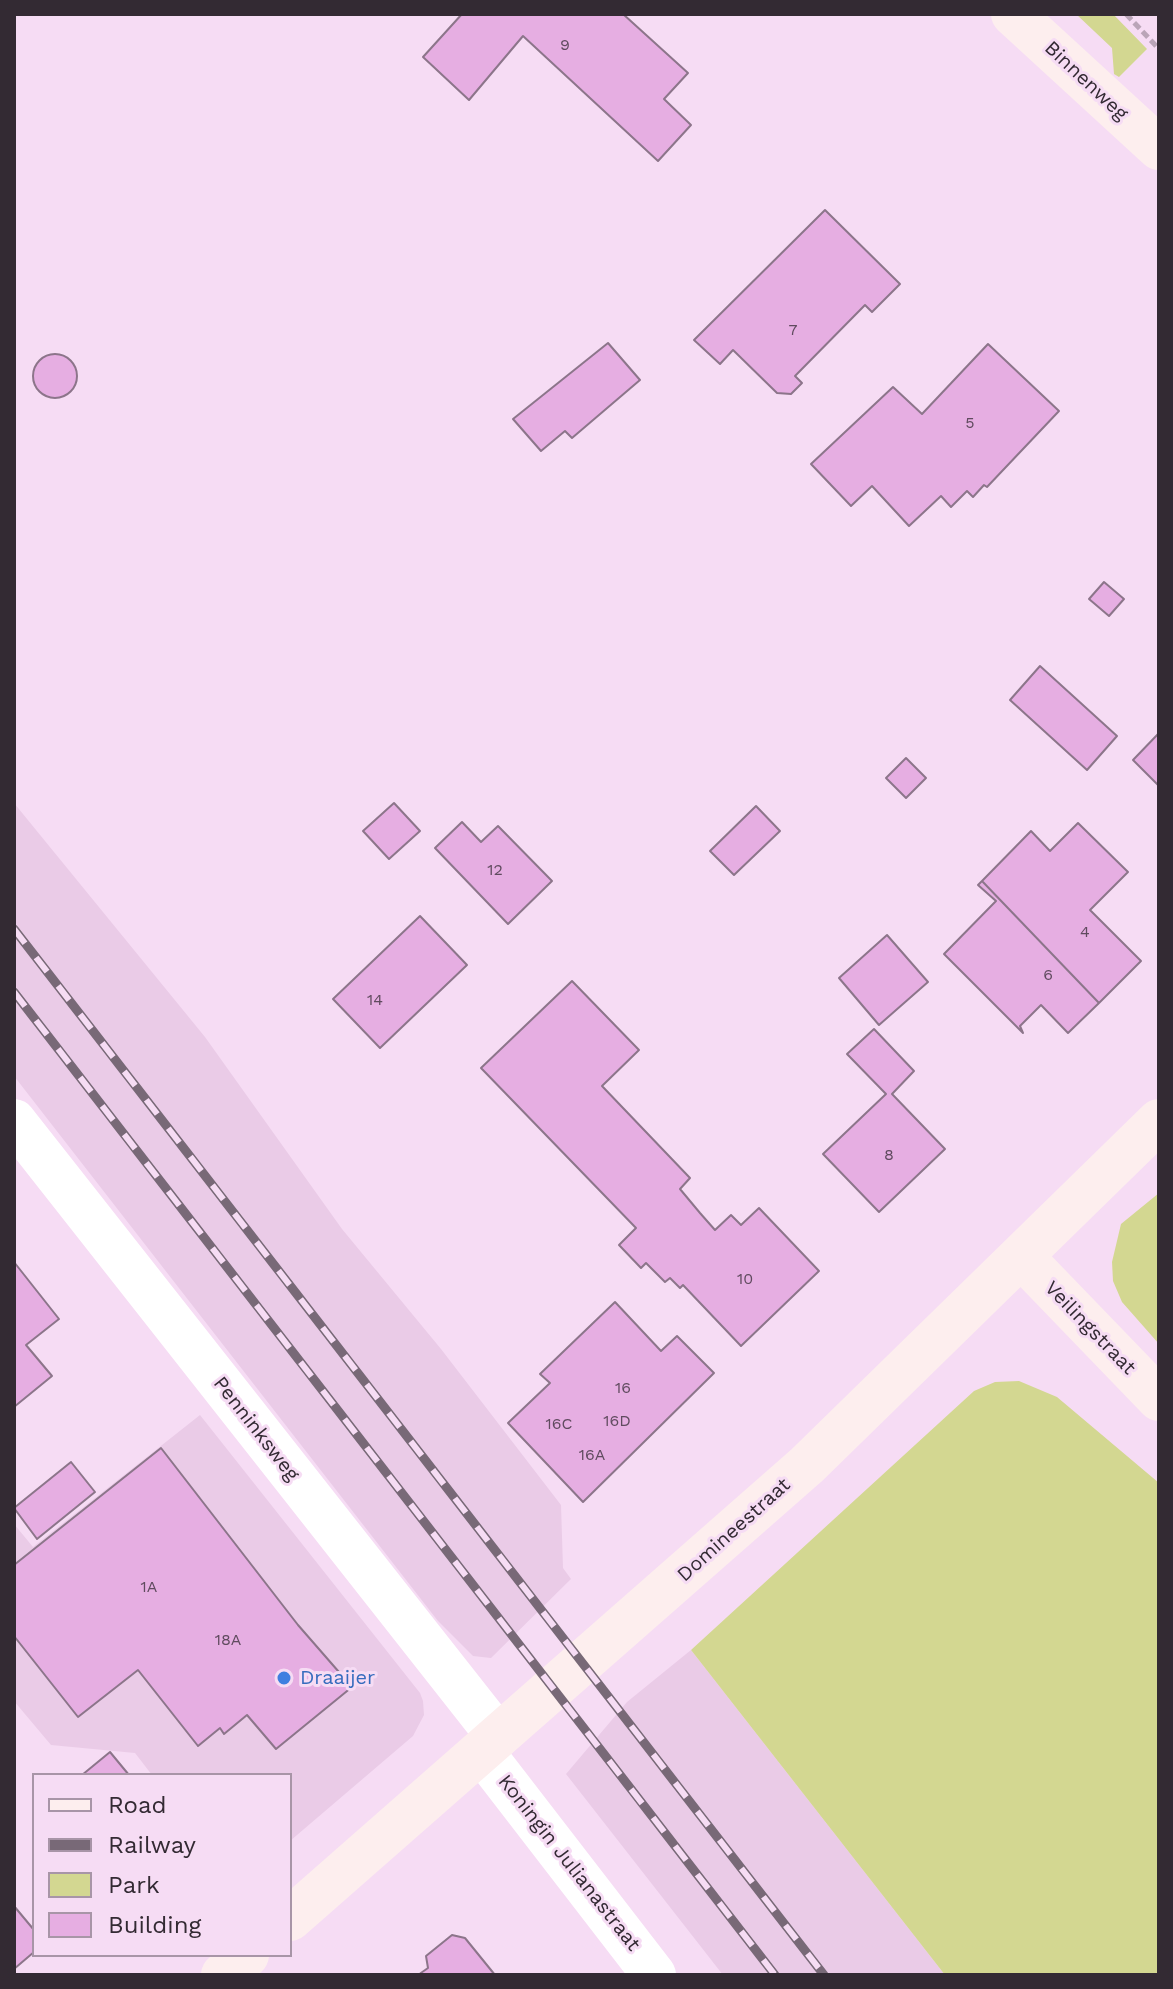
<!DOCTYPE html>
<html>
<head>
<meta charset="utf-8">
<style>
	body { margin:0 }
	#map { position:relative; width:1173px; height:1989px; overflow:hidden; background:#f6dcf4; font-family:"Work Sans",sans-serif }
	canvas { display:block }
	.frame { position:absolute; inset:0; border:16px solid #332a33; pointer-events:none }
	.legend { position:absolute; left:32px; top:1773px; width:260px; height:184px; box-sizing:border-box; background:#f6dcf4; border:2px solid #a895a7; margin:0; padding:10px 14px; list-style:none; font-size:24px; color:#332a33 }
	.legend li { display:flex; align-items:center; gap:16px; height:40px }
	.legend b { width:40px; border:2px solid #a895a7 }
</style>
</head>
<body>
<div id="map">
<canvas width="1173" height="1989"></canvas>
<div class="frame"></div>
<ul class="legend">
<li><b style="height:10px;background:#fdeeee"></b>Road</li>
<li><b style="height:10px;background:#786977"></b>Railway</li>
<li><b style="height:22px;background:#d3d791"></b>Park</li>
<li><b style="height:22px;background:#e6aee2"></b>Building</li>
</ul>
</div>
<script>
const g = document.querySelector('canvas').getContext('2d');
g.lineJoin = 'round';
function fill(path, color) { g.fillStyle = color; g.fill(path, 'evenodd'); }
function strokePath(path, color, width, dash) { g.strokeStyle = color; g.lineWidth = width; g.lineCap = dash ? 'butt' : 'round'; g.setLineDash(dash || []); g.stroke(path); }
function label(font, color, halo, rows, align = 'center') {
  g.font = font + ' "Work Sans",sans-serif'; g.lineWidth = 6; g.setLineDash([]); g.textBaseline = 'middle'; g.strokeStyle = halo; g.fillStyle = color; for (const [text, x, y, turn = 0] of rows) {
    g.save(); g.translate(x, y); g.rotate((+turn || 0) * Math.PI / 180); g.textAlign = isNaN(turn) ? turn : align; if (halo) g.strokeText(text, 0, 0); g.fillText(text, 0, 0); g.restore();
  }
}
fill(new Path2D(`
	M 14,803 L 205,1037 L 342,1229 L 441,1349 L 561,1505 L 563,1568 L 571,1579 L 491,1658 L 473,1656 L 438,1621 L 14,1076 Z
	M 200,1415 L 420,1693 L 423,1701 L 424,1715 L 413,1736 L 290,1841 L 290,1775 L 152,1775 L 135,1753 L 51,1745 L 14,1701 L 14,1524 L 33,1547 Z
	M 691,1650 L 945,1975 L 723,1975 L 566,1774 L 627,1702 Z`), '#eacbe7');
fill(new Path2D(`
	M 1076,14 L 1113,14 L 1147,49 L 1119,77 L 1114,74 L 1112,48 Z
	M 1159,1193 L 1159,1344 L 1122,1302 L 1113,1281 L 1112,1262 L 1121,1224 Z
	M 1019,1381 L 1057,1397 L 1159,1483 L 1159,1975 L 945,1975 L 691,1650 L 974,1391 L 995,1382 Z`), '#d3d791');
const building = new Path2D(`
	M 462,14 L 623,14 L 688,73 L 664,99 L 691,125 L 658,161 L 523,36 L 469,100 L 423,57 Z
	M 825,210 L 900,284 L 872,312 L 865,305 L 795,376 L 802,383 L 791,394 L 777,393 L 733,350 L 720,364 L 694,340 Z
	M 608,343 L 640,380 L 572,438 L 565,431 L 541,451 L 513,419 Z
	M 988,344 L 1059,411 L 987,487 L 984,485 L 973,497 L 967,491 L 951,507 L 941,496 L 909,526 L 872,486 L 851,506 L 811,464 L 893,387 L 922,414 Z
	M33 376a22 22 0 1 1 44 0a22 22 0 1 1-44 0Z
	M 1104,582 L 1124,599 L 1109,616 L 1089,599 Z
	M 1040,666 L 1117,736 L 1087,770 L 1010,700 Z
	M 1159,733 L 1159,786 L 1133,760 Z
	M 906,758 L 926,778 L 906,798 L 886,778 Z
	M 394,803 L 420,831 L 389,859 L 363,831 Z
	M 756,806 L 780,831 L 734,875 L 710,851 Z
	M 462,822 L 481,842 L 498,826 L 552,881 L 508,924 L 435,848 Z
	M 1078,823 L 1128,872 L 1090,910 L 1141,961 L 1099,1003 L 982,881 L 1031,831 L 1050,851 Z
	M 982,881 L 1099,1003 L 1068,1033 L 1041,1005 L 1020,1026 L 1023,1033 L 944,954 L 996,901 L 978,885 Z
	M 420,916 L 467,965 L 380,1048 L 333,999 Z
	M 887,935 L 928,982 L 879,1025 L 839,978 Z
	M 572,981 L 639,1050 L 602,1086 L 690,1178 L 680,1189 L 700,1213 L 715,1230 L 731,1215 L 741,1225 L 759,1208 L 819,1271 L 741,1346 L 683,1285 L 680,1288 L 670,1278 L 665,1282 L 646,1263 L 641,1268 L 619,1245 L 636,1228 L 481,1068 Z
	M 874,1029 L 914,1071 L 892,1094 L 945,1149 L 879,1212 L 823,1154 L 886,1094 L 847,1054 Z
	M 14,1262 L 59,1319 L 26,1345 L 52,1376 L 14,1407 Z
	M 615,1302 L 661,1351 L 677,1336 L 714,1373 L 583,1502 L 508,1423 L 550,1383 L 540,1374 Z
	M 161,1448 L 298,1625 L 352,1687 L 276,1749 L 247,1715 L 224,1734 L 220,1728 L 198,1746 L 138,1670 L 78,1717 L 14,1636 L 14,1565 Z
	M 71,1462 L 95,1492 L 37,1539 L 14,1508 Z
	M 110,1752 L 129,1775 L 82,1775 Z
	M 14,1906 L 34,1930 L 34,1952 L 14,1969 Z
	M 452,1935 L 465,1938 L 495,1975 L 418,1975 L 428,1968 L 426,1956 Z`);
fill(building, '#e6aee2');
strokePath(building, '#8c758a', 2);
strokePath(new Path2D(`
	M 1126,14 L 1159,49`), '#baa5b8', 5, [8, 4]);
strokePath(new Path2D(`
	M 14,1121 L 498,1736
	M 482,1752 L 654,1975`), '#fff', 44);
strokePath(new Path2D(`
	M 1013,14 L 1159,148
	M 1022,1257 L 1159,1399
	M 290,1919 L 807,1465 L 1159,1121
	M 223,1975 L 247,1955`), '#fdeeee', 44);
const rail = new Path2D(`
	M 14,929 L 824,1975
	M 14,992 L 775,1975`);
strokePath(rail, '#786977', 9);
strokePath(rail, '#f6dcf4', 6, [18]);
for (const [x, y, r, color] of [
	[284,1678,8,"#3f7fe0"]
]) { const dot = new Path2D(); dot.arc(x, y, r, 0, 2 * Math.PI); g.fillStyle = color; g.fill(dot); strokePath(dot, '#f6dcf4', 3); }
label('16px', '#604b5f', null, [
	["9",565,45],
	["7",793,330],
	["5",970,423],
	["12",495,870],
	["4",1085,932],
	["6",1048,975],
	["14",375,1000],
	["8",889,1155],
	["10",745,1279],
	["16",623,1388],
	["16D",617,1421],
	["16C",559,1424],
	["16A",592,1455],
	["1A",149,1587],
	["18A",228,1640]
]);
label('20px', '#332a33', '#f6dcf4', [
	["Binnenweg",1086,81,43],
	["Veilingstraat",1090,1328,46],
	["Penninksweg",256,1429,52],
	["Domineestraat",734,1530,-42],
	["Koningin Julianastraat",569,1863,52]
]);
label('20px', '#366cbe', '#f6dcf4', [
	["Draaijer",300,1678]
], 'left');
</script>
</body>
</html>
